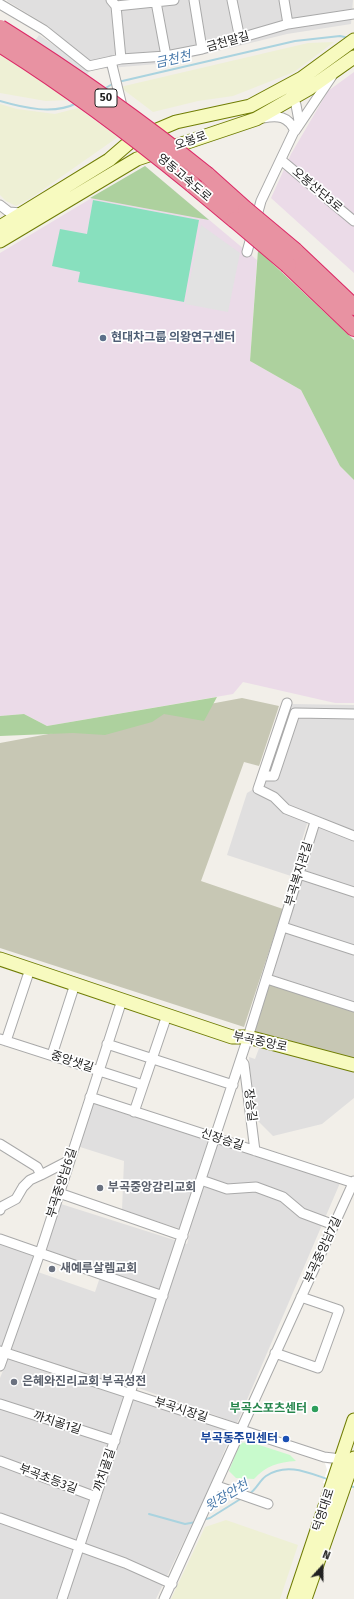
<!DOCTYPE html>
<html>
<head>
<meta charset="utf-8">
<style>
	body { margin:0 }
	#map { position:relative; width:354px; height:1599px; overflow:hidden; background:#f2efe9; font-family:"Fira Sans",sans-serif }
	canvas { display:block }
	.north { position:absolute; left:302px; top:1547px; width:40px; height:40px; -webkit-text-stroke:3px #fff; paint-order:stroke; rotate:21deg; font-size:11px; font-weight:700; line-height:16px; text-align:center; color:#222 }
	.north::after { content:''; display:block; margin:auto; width:14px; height:18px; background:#222; clip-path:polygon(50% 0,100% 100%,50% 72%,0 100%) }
</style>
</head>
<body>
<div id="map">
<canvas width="354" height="1599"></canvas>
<div class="north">N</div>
</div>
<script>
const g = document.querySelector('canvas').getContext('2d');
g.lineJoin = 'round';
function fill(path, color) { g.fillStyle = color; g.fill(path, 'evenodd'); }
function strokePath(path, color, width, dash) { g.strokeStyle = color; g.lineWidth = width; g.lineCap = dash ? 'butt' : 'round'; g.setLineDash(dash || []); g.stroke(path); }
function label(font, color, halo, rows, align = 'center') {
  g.font = font + ' "Fira Sans","Noto Sans KR",sans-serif'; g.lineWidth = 3.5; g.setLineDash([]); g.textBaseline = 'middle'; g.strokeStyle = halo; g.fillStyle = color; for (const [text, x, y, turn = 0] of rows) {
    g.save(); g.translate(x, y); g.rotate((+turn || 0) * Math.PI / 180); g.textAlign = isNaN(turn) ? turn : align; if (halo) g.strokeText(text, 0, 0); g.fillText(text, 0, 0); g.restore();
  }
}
fill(new Path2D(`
	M 7,0 L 353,0 L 351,24 L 287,34 L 169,63 L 98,69 L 48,26 L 7,1 Z
	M 291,704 L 354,705 L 354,831 L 310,814 L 291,876 L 227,855 L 247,793 L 265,782 Z
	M 319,827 L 354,840 L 354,1002 L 271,975 Z
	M 261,1043 L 354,1071 L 354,1098 L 322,1124 L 273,1136 L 254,1117 L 249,1057 L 255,1059 Z
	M 92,1103 L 340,1183 L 237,1423 L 127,1384 L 120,1388 L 11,1349 L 38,1272 L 95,1292 L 100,1277 L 42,1257 L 61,1204 L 187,1244 L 190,1232 L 122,1210 L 124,1161 L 77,1146 Z
	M 0,1243 L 35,1255 L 2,1350 L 0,1349 Z
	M 8,1358 L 232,1432 L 209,1489 L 156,1599 L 0,1599 L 0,1378 Z`), '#e0dfdf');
fill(new Path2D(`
	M 354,72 L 354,273 L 271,198 L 291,154 L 328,91 Z
	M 145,166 L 257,260 L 250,361 L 301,390 L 340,466 L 354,480 L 354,703 L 335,703 L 243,682 L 233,694 L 47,726 L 24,714 L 0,716 L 0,253 Z`), '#ebdbe8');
fill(new Path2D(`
	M 242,698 L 279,706 L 259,766 L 244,762 L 201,881 L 283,909 L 244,1027 L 0,948 L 0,743 Z
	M 269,984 L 354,1011 L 354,1058 L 253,1031 Z`), '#c7c7b4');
fill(new Path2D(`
	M 334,42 L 294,72 L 233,96 L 198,101 L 153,112 L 120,87 L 308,43 Z
	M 0,53 L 18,65 L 69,100 L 46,101 L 0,93 Z
	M 0,104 L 17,109 L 55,114 L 78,108 L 118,137 L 31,198 L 16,206 L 6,201 L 0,195 Z
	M 226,1520 L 298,1545 L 280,1599 L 171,1599 L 205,1527 Z`), '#eef0d5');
fill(new Path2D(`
	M 145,166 L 209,220 L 90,198 Z
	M 258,250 L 354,340 L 354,480 L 340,466 L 301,390 L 250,361 Z
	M 217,697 L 204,721 L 164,714 L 152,722 L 105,735 L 73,733 L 0,736 L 0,716 L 24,714 L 47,726 Z`), '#add19e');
fill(new Path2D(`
	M 250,1442 L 290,1455 L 296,1461 C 278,1462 266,1466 254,1479 L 236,1478 L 229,1471 L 240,1443 Z`), '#c8facc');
fill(new Path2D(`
	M 93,200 L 199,220 L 184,302 L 78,282 L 80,272 L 52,266 L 60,229 L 87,234 Z`), '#88e0be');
fill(new Path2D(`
	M 39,35 L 90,70 L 69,100 L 18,65 Z
	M 201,225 L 240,253 L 228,312 L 185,304 Z`), '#e2e2e2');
fill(new Path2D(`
	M 325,1463 L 354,1472 L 354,1485 L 351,1492 L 323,1483 L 327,1470 Z`), '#fff');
strokePath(new Path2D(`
	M 118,82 L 295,41 L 340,36 L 349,38
	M 104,89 L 114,83
	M 0,101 C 24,108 54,115 77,103
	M 349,1486 L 354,1487
	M 249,1494 C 257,1489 259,1481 266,1476 C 287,1462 309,1473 330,1480
	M 149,1514 L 185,1524 L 196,1522
	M 202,1520 L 210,1518 L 242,1498`), '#aad3df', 2);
const street = new Path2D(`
	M 111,0 L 116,6 L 174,0
	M 194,0 L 202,49
	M 232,0 L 240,39
	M 284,0 L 288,24
	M 156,2 L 166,56
	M 0,4 L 44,30 L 89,66 L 121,59 L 166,56 L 202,49 L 288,24 L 354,14
	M 116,6 L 121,59
	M 111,61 L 123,110
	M 263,118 C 278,115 288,116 295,131 L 332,76
	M 281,160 L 354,221
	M 0,205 L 9,212 L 21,213
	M 247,252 L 261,201 L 299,121 L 296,105 L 291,93
	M 287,703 L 258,789 L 274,797 L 286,809 L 354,836
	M 263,776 L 274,776 L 295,713 L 354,714
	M 299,874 L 354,892
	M 283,927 L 354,950
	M 267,979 L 354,1007
	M 0,1039 L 143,1085
	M 6,1041 L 30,969
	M 107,1044 L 233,1085
	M 52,1055 L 75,984
	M 241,1060 L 244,1064 L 255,1151
	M 90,1097 L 354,1183
	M 134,1112 L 167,1015
	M 0,1144 L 37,1167 L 41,1175 L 70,1160
	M 201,1180 L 227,1189 L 256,1187 L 283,1197 L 302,1213 L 334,1225
	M 59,1193 L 183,1236
	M 0,1210 L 1,1207 L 16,1199 L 23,1187 L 30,1180 L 41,1175
	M 0,1239 L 163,1296
	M 0,1351 L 324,1457 L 341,1459
	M 275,1353 L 318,1368 L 339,1310 L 301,1297
	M 0,1366 L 40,1253 L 122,1000
	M 0,1404 L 115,1441
	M 0,1461 L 96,1497
	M 217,1486 L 268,1504
	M 0,1518 L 125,1563 L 172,1584
	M 62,1599 L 248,1037 L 315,822
	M 164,1599 L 354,1181`);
const secondary = new Path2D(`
	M 0,227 L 109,160 L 131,141 L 176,122 L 250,106 L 302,78 L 354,40
	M 0,241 L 137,159 L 256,119 L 310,88 L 354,57
	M 0,959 L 232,1037 L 248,1037 L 354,1065
	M 294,1599 L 354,1420
	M 305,1599 L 354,1458`);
const highway = new Path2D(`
	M 207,175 L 246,210
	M 192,184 L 235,220
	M 295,251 L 354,307
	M 288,265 L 354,328`);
strokePath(street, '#a9a9a9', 11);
strokePath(secondary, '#707d05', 15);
strokePath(highway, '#dc2a67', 18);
strokePath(street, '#fff', 9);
strokePath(secondary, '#f7fabf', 13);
strokePath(highway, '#e892a2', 16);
const highwayBridge = new Path2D(`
	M 0,28 C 72,73 141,122 207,175
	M 0,44 C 67,86 130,133 192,184
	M 246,210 L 295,251
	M 235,220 L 288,265`);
strokePath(highwayBridge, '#dc2a67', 18, []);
strokePath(highwayBridge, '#e892a2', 16);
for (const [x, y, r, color] of [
	[103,338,4,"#5c6f8a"],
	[100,1188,4,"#6b7280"],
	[52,1269,4,"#6b7280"],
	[14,1382,4,"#6b7280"],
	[315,1409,4,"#2e9e5b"],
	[286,1439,4,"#1a4fb4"]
]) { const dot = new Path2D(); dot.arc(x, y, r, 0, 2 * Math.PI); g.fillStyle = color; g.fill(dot); strokePath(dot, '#fff', 1.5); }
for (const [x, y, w] of [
	[106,98,22]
]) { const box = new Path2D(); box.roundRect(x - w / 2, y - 9, w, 18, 3); g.fillStyle = '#fff'; g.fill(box); strokePath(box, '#222', 1); }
label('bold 11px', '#222', null, [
	["50",106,98]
]);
label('12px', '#222', '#fff', [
	["금천말길",228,42,-16],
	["오봉로",191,141,-19],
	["영동고속도로",184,178,40],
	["오봉산단3로",317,190,40],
	["부곡복지관길",299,874,-73],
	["부곡중앙로",260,1042,12],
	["중앙샛길",72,1062,18],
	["장승길",250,1105,83],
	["신장승길",222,1140,18],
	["부곡중앙남6길",62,1183,-72],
	["부곡중앙남7길",323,1250,-65],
	["부곡시장길",181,1410,18],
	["까치골1길",57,1423,18],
	["까치골길",105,1470,-72],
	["부곡초등3길",48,1479,21],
	["덕영대로",324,1510,-72]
]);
label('bold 12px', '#4e5e75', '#fff', [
	["현대차그룹 의왕연구센터",111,338]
], 'left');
label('bold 12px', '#5b616d', '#fff', [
	["부곡중앙감리교회",108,1188],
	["새예루살렘교회",60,1269],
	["은혜와진리교회 부곡성전",22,1382]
], 'left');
label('bold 12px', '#27864d', '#fff', [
	["부곡스포츠센터",307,1409]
], 'right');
label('bold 12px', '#164399', '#fff', [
	["부곡동주민센터",278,1439]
], 'right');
label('italic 13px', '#4a7aab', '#fff', [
	["금천천",173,60,-13],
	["윗장안천",227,1496,-31]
]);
</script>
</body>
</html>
